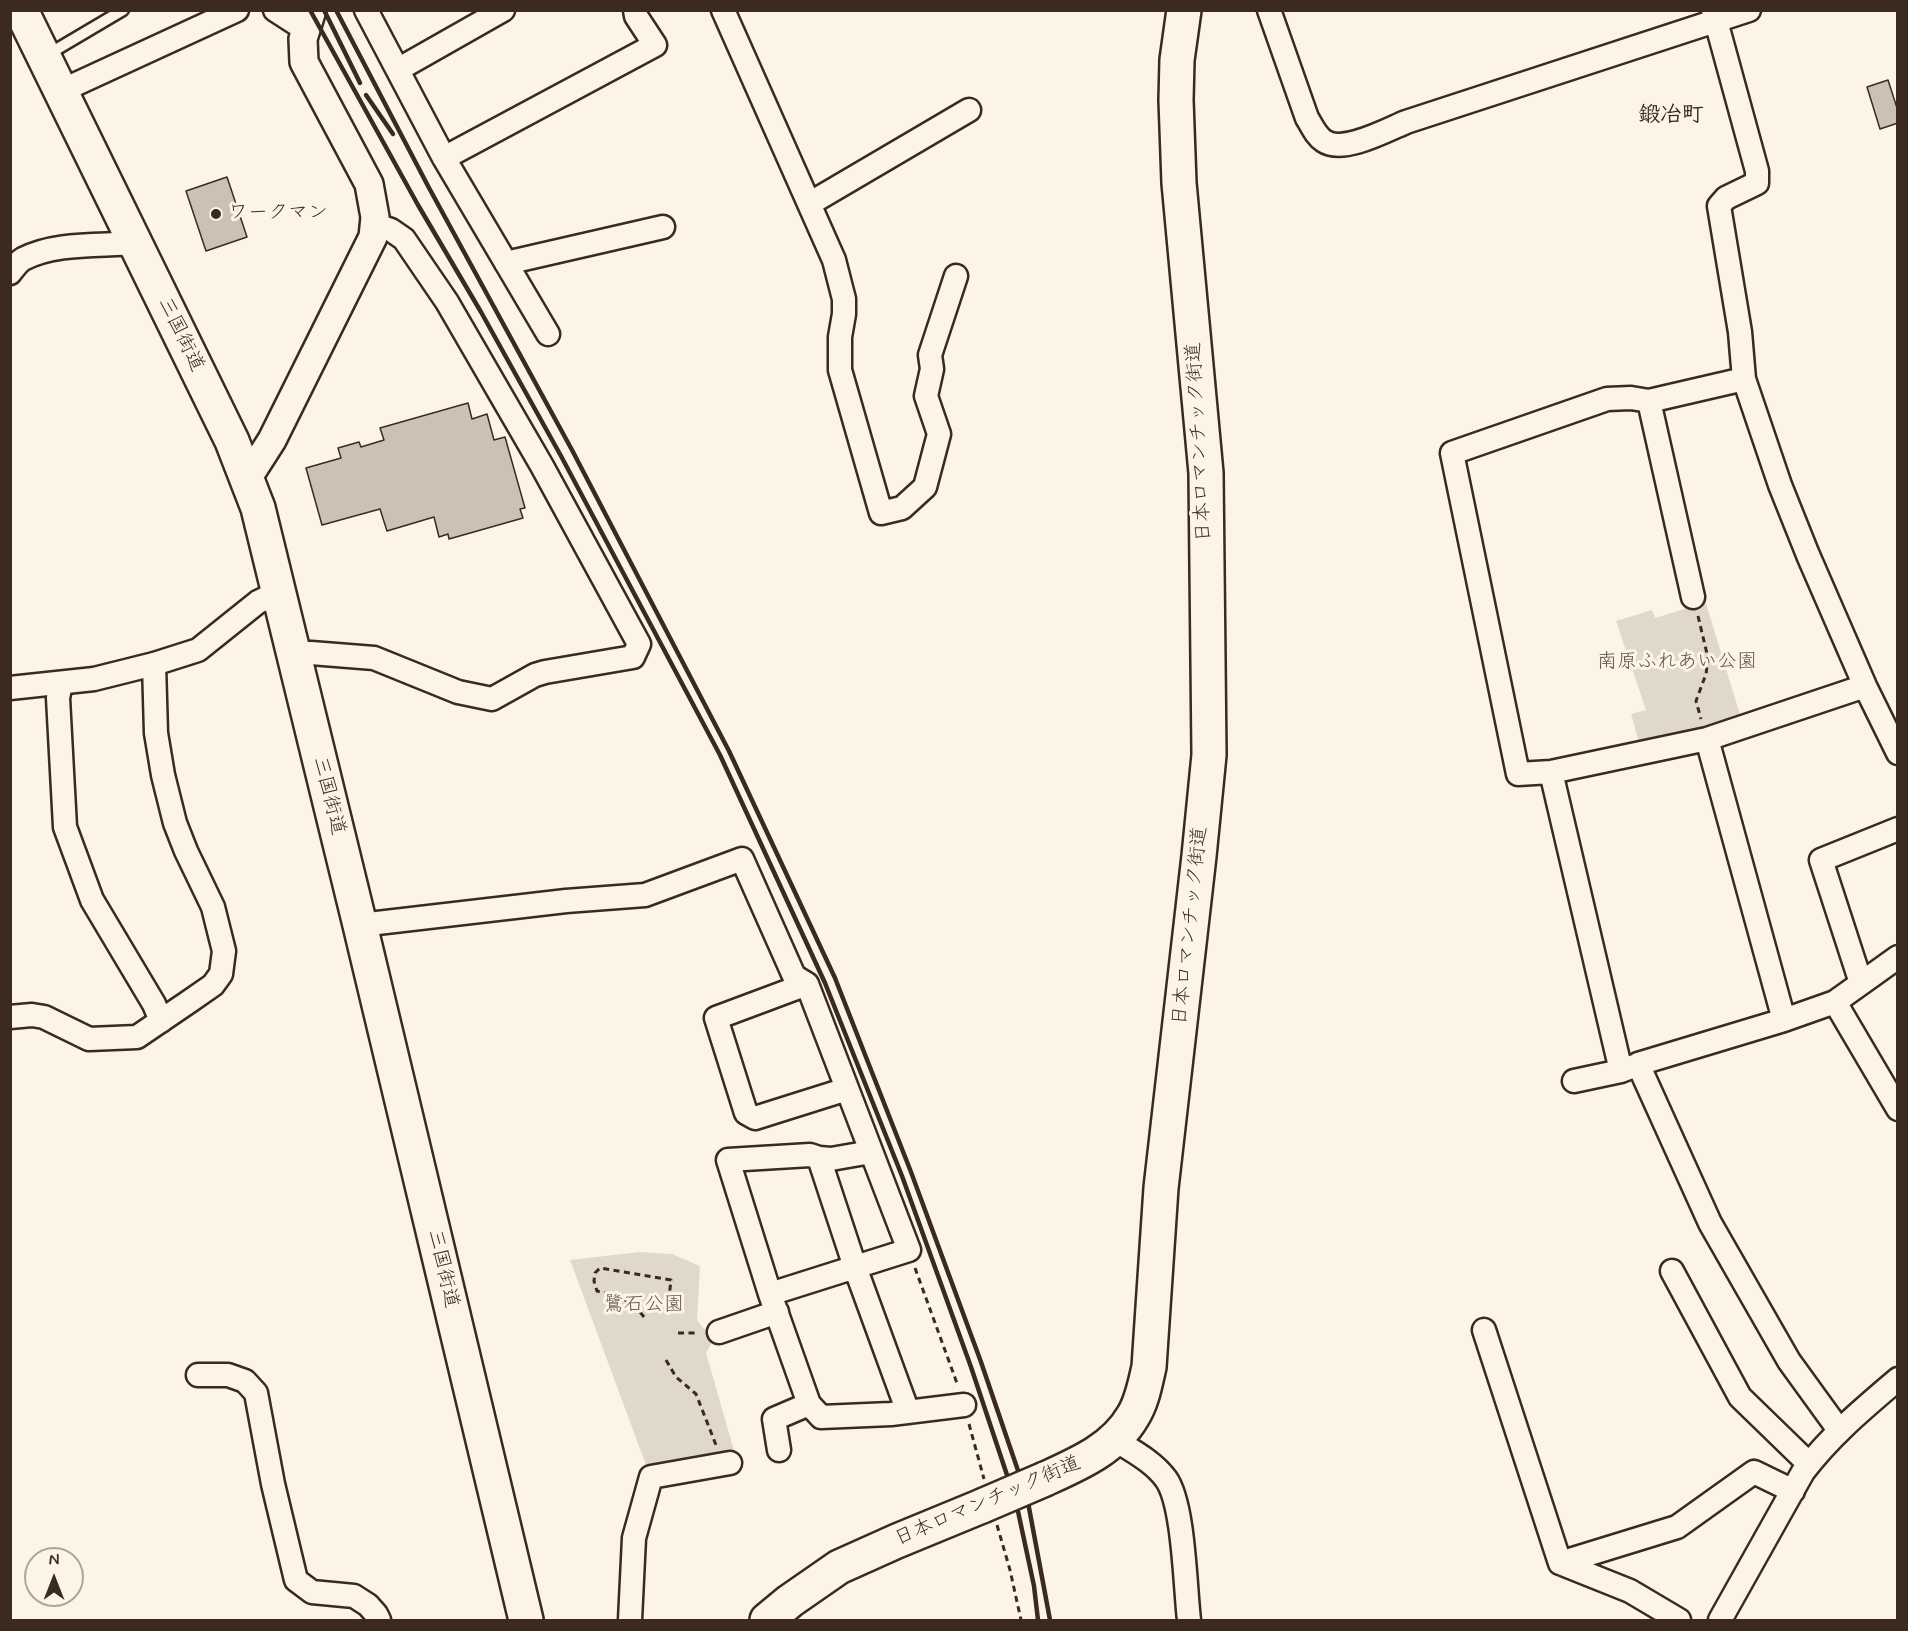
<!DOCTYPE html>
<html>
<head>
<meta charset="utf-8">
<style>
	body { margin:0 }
	#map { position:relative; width:1908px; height:1631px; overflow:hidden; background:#fcf5e5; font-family:Mynerve,sans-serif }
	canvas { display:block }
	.frame { position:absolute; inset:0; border:12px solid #3b2a1e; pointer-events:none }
	.north { position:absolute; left:24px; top:1547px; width:60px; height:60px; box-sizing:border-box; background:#fcf5e5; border:2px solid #afa495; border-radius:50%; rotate:0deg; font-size:16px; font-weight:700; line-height:24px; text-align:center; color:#3b2a1e }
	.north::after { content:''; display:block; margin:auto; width:21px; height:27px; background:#3b2a1e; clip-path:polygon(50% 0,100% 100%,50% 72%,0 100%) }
</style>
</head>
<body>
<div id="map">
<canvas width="1908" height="1631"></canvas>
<div class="frame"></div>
<div class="north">N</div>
</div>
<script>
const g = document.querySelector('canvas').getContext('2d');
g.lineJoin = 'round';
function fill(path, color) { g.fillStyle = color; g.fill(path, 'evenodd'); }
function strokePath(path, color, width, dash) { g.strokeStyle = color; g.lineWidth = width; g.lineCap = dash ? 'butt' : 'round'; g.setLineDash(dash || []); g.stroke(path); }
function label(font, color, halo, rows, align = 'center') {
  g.font = font + ' Mynerve,"Klee One",sans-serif'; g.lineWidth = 6; g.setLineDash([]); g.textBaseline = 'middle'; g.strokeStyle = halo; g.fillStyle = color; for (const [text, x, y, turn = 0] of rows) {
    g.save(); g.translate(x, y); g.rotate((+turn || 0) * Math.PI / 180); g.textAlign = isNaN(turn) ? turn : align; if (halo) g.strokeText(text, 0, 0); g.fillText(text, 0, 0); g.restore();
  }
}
fill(new Path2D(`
	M 1703,594 L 1742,721 L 1641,750 L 1631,714 L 1646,710 L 1616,621 L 1652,610 L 1655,618 L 1691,607 Z
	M 640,1252 L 672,1254 L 700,1266 L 697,1320 L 713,1340 L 706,1353 L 737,1461 L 649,1473 L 570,1260 Z`), '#e0d8c8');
const building = new Path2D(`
	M 1888,80 L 1898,111 L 1898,123 L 1880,129 L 1867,87 Z
	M 227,177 L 247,237 L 206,251 L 186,191 Z
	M 468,403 L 472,419 L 487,414 L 494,440 L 505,437 L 525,508 L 520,509 L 523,518 L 449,539 L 448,534 L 439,537 L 434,517 L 387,531 L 380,509 L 322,525 L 306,468 L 341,458 L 338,448 L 359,442 L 361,447 L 384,440 L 380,428 Z`);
fill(building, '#ccc2b3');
strokePath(building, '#3b2a1e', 1.5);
const service = new Path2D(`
	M 47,55 L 123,10`);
const minor = new Path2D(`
	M 275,10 L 306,30
	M 366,10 L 444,158 L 548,334
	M 723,10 L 834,260 L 844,299 L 844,314 L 840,337 L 840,370 L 881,513 L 902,508 L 925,487 L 939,434 L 926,396 L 932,369 L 930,355 L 956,276
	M 1269,10 L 1307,118 C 1312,126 1316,136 1324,141 C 1343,154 1387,130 1406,122 L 1749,10
	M 1713,10 L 1757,171 L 1757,183 L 1726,198 L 1719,206 L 1740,332 L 1744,379 L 1780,485 L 1808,555 L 1865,686 L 1898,753
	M 399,69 L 503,10
	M 61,91 L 237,10
	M 444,158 L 655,45 L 636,16 L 635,10
	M 809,204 L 969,110
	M 506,263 L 663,227
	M 10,273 C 14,268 18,262 23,259 C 55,242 99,246 135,243
	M 1744,379 L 1649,401 L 1631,398 L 1607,399 L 1452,453 L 1518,774 L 1551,772 L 1707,739 L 1865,686
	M 1649,401 L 1693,597
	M 294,654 L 311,653 L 374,658 L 458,692 L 492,699 L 535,675 L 545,672 L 633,657 L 639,644 L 542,466 L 447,302 L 404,239 L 391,230 L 374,224
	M 61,684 L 58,698 L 65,827 L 92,900 L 154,1004 L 161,1021
	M 10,688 L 94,679 L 154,664 L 198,650 L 258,602 L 279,592
	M 1707,739 L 1784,1020
	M 1551,772 L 1621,1071
	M 360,925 L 566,901 L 645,895 L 742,859 L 794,976 L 807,984 L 909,1250 L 770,1294
	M 1861,983 L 1821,860 L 1898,829
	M 807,984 L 716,1018 L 746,1113 L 755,1118 L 847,1089
	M 1835,1002 L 1898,1109
	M 10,1017 L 32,1015 L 44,1017 L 89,1039 L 137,1037 L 190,1001 L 213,985 L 221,974 L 224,951 L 213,907 L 186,851 L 175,823 L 163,775 L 156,733 L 154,664
	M 1574,1081 L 1621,1071 L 1634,1066
	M 819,1158 L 831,1159 L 871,1152
	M 1672,1271 L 1740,1397 L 1809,1464
	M 1484,1330 L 1560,1563 L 1630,1591 L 1679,1620
	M 719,1332 L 777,1312
	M 198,1375 L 228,1375 L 245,1381 L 256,1393 L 273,1484 L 296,1580 L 312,1592 L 354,1596 L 368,1605 L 376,1614 L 379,1620
	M 908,1412 L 855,1267 L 819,1158 L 810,1155 L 728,1160 L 770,1294 L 809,1404 L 821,1417 L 891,1414 L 964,1405
	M 1839,1430 L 1789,1361 L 1710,1223 L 1638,1064 L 1784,1020 L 1835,1002 L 1898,957
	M 1114,1439 C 1132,1451 1153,1461 1166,1479 C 1184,1504 1185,1587 1189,1620
	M 779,1450 L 774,1419 L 809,1404
	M 1560,1563 L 1677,1527 L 1754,1472 L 1793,1491
	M 630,1620 L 634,1538 L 651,1477 L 730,1463
	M 1720,1620 L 1803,1472 C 1830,1436 1864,1408 1898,1379`);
const tertiary = new Path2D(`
	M 247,479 L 272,440 L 373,237 L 375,217 L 369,184 L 304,62 L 303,39 L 312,10`);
const trunk = new Path2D(`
	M 21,10 L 232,441 L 258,508 L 360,925 L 526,1620
	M 1045,1479 C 1078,1464 1114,1449 1133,1416 C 1142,1402 1145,1384 1149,1367 L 1161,1188 L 1199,856 L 1209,755 L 1206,473 L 1179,183 L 1176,100 L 1177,60 L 1184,10
	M 767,1620 L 790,1601 L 839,1567 L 897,1541 L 982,1506`);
strokePath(service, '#3b2a1e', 15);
strokePath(minor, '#3b2a1e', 27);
strokePath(tertiary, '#3b2a1e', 32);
strokePath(trunk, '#3b2a1e', 38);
strokePath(new Path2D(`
	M 1698,616 L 1708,658 L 1706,674 L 1696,701 L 1701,719
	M 915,1268 L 958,1386
	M 644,1317 C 629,1298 620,1297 597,1291 L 594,1281 L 595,1273 L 600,1268 L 671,1280 L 667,1316
	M 678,1333 L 699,1333
	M 666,1360 L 676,1377 L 696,1394 L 716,1445
	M 969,1424 L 984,1479
	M 997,1525 L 1010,1570 L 1021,1620`), '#3b2a1e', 3, [6, 4.5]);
strokePath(service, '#fcf5e5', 10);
strokePath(minor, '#fcf5e5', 22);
strokePath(tertiary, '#fcf5e5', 27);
strokePath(trunk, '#fcf5e5', 33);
strokePath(new Path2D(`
	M 310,10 L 418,205 L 481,312 L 561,456 L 720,755 L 825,983 L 902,1176 L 971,1367 L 1016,1502 L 1034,1586 L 1038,1620
	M 324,10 L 360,83
	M 336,10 L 428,186 L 572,450 L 729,751 L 835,978 L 911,1172 L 981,1362 L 1027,1497 L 1050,1620
	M 366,95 L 393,134`), '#3b2a1e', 4.5);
const trunkBridge = new Path2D(`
	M 982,1506 L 1045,1479`);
strokePath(trunkBridge, '#3b2a1e', 38, []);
strokePath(trunkBridge, '#fcf5e5', 33);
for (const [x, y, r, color] of [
	[216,214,6,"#3b2a1e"]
]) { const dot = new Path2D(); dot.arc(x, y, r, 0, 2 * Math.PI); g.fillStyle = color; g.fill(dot); strokePath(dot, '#fcf5e5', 2); }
label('20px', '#3b2a1e', '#fcf5e5', [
	["ワークマン",228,214]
], 'left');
label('20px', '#3b2a1e', '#fcf5e5', [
	["三国街道",180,335,64],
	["日本ロマンチック街道",1200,442,-93],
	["三国街道",328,796,76],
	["日本ロマンチック街道",1191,926,-84],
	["三国街道",442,1269,77],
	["日本ロマンチック街道",988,1502,-23]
]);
label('20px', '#645648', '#fcf5e5', [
	["南原ふれあい公園",1677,663],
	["鷺石公園",644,1306]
]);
label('bold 22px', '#3b2a1e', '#fcf5e5', [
	["鍛冶町",1671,116]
]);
</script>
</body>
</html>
